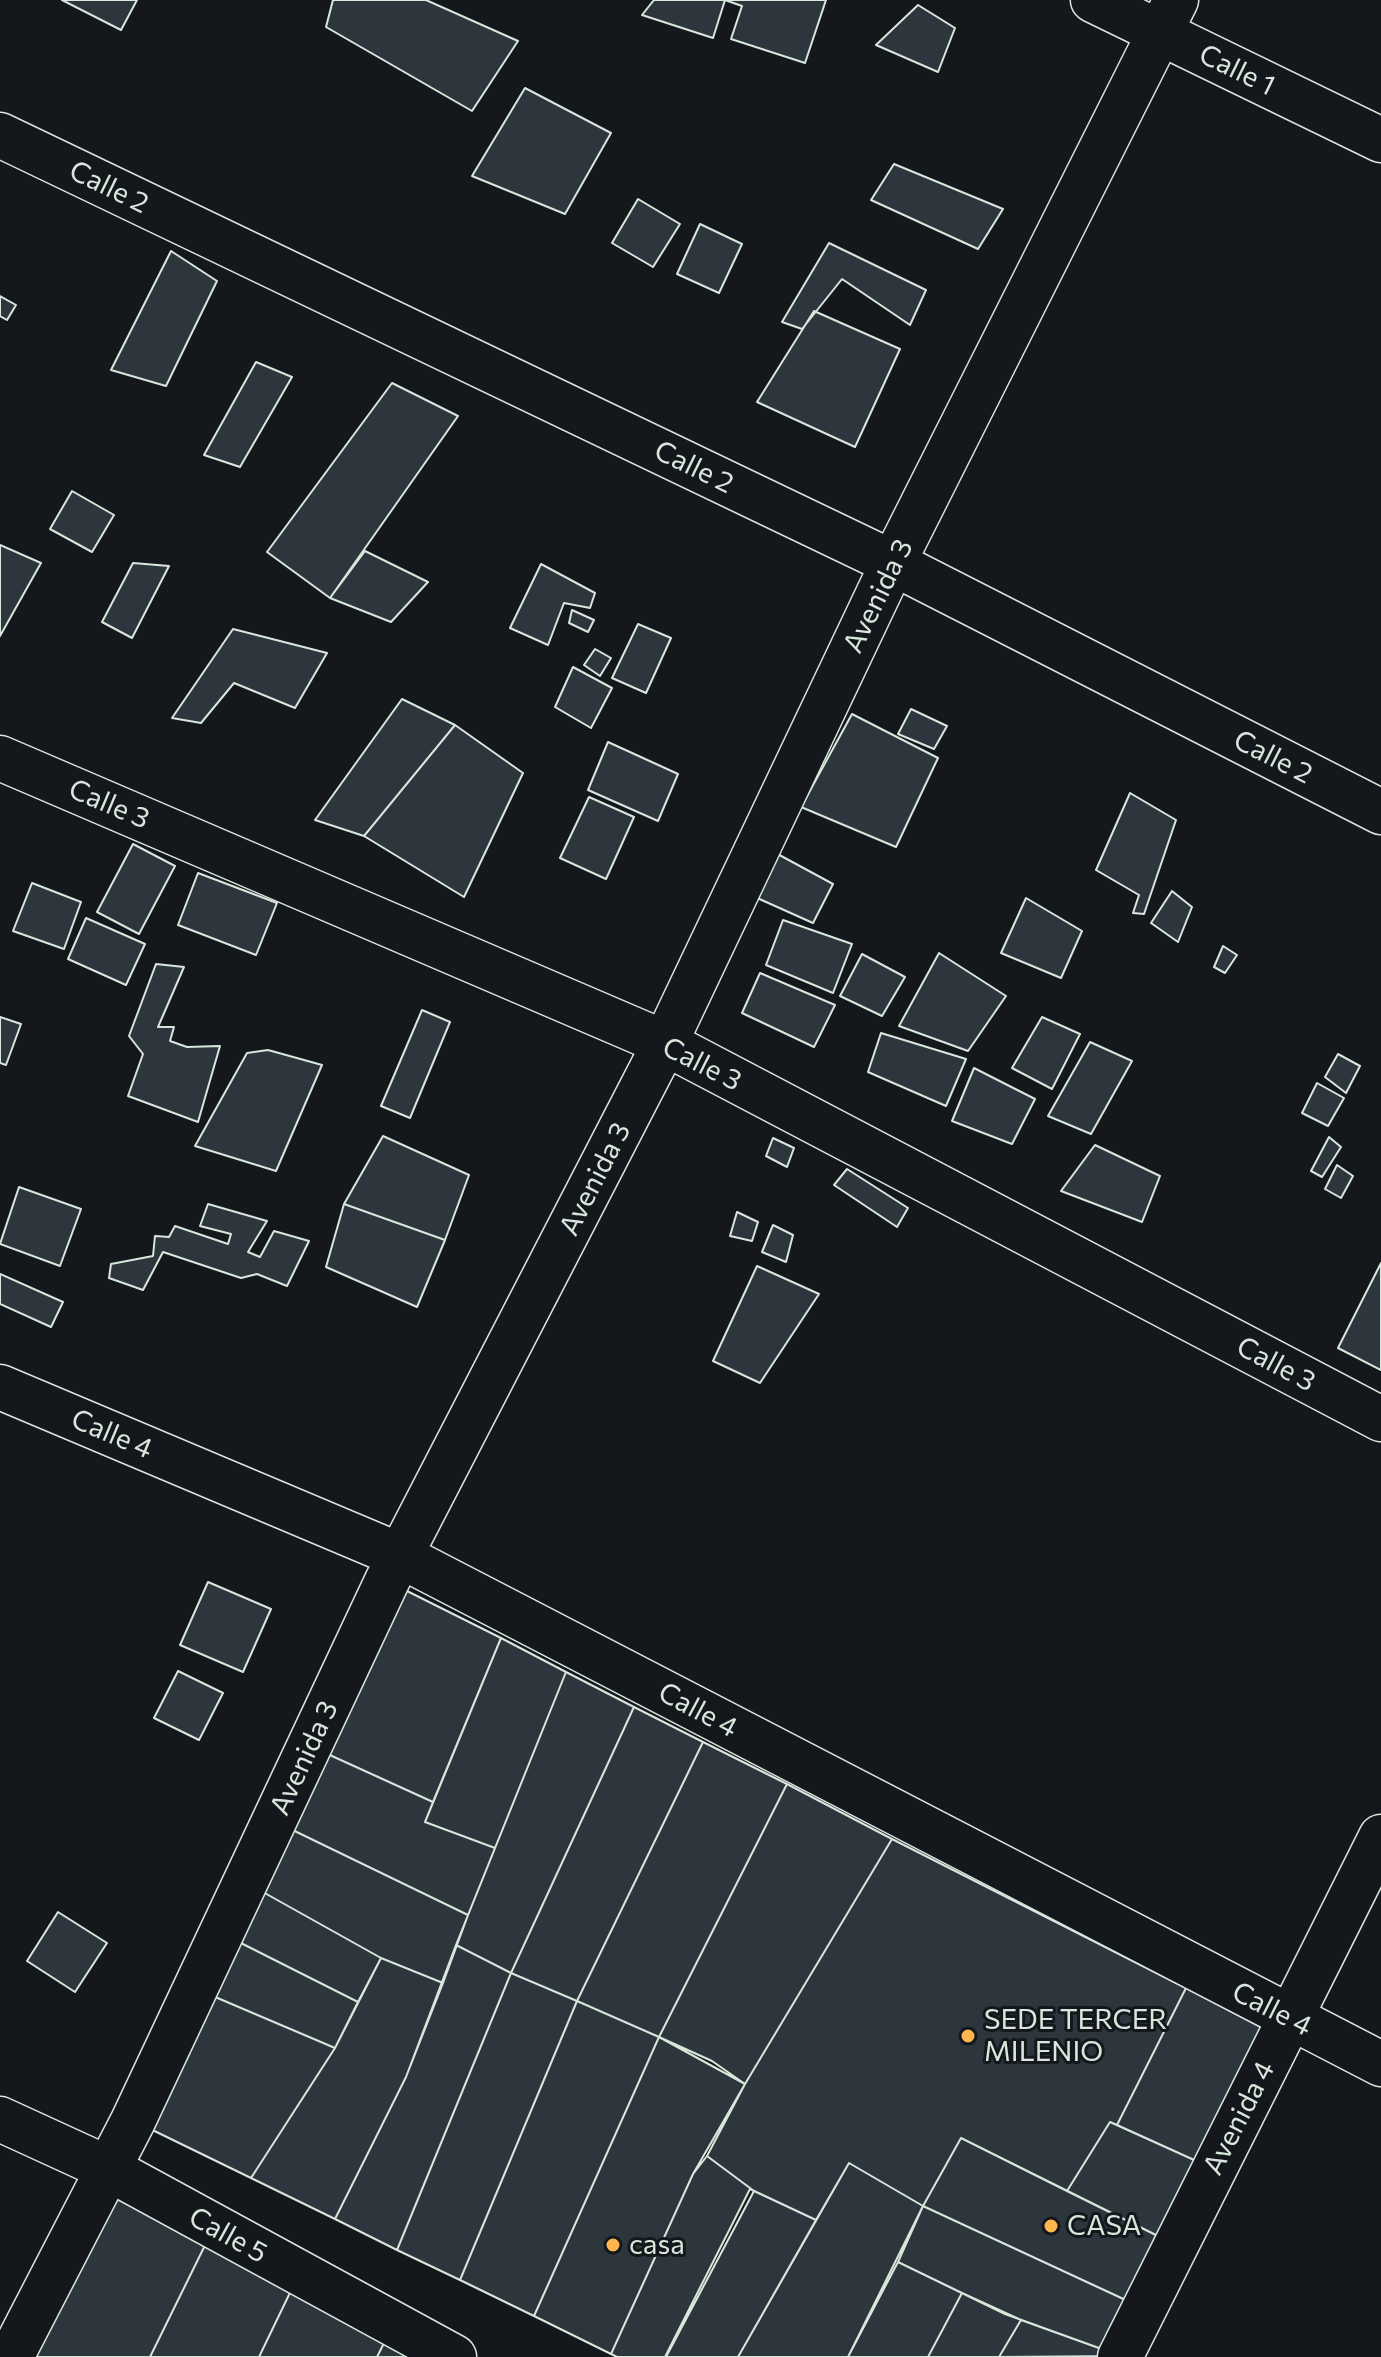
<!DOCTYPE html>
<html>
<head>
<meta charset="utf-8">
<style>
	body { margin:0 }
	canvas { display:block; background:#14181c }
</style>
</head>
<body>
<canvas width="1381" height="2357"></canvas>
<script>
const g = document.querySelector('canvas').getContext('2d');
g.lineJoin = 'round';
function fill(path, color) { g.fillStyle = color; g.fill(path, 'evenodd'); }
function strokePath(path, color, width, dash) { g.strokeStyle = color; g.lineWidth = width; g.lineCap = dash ? 'butt' : 'round'; g.setLineDash(dash || []); g.stroke(path); }
function label(font, color, halo, rows, align = 'center') {
  g.font = font + ' Commissioner,sans-serif'; g.lineWidth = 6; g.setLineDash([]); g.textBaseline = 'middle'; g.strokeStyle = halo; g.fillStyle = color; for (const [text, x, y, turn = 0] of rows) {
    g.save(); g.translate(x, y); g.rotate((+turn || 0) * Math.PI / 180); g.textAlign = isNaN(turn) ? turn : align; if (halo) g.strokeText(text, 0, 0); g.fillText(text, 0, 0); g.restore();
  }
}
const building = new Path2D(`
	M 62,0 L 137,0 L 121,30 Z
	M 333,0 L 426,0 L 518,41 L 472,111 L 326,27 Z
	M 654,0 L 826,0 L 805,63 L 731,39 L 742,6 L 725,0 L 713,38 L 642,15 Z
	M 918,5 L 955,28 L 938,72 L 876,45 Z
	M 525,88 L 611,133 L 565,214 L 472,176 Z
	M 894,164 L 1003,209 L 978,249 L 871,200 Z
	M 638,199 L 680,224 L 653,267 L 612,243 Z
	M 700,224 L 742,244 L 719,293 L 677,274 Z
	M 829,243 L 926,290 L 910,325 L 842,279 L 802,329 L 782,322 Z
	M 171,251 L 217,281 L 166,386 L 111,370 Z
	M 0,296 L 16,305 L 7,320 L 0,316 Z
	M 814,311 L 900,349 L 855,447 L 757,402 Z
	M 256,362 L 292,377 L 240,467 L 204,455 Z
	M 392,383 L 458,416 L 330,598 L 267,552 Z
	M 72,491 L 114,515 L 92,552 L 50,529 Z
	M 0,545 L 41,563 L 0,636 Z
	M 365,551 L 428,582 L 391,622 L 330,598 Z
	M 133,563 L 169,566 L 132,638 L 102,622 Z
	M 541,564 L 595,593 L 590,608 L 564,603 L 548,645 L 510,628 Z
	M 572,610 L 594,620 L 588,632 L 569,623 Z
	M 638,624 L 671,638 L 646,693 L 612,678 Z
	M 233,629 L 327,653 L 295,708 L 234,683 L 201,723 L 172,718 Z
	M 595,649 L 611,658 L 600,676 L 584,665 Z
	M 573,667 L 612,688 L 591,728 L 555,707 Z
	M 402,699 L 455,725 L 364,836 L 315,820 Z
	M 911,709 L 947,726 L 934,749 L 898,734 Z
	M 852,714 L 938,758 L 896,847 L 801,807 Z
	M 455,725 L 523,773 L 464,897 L 364,836 Z
	M 608,742 L 678,774 L 658,821 L 588,790 Z
	M 1130,793 L 1176,820 L 1144,914 L 1133,913 L 1139,895 L 1096,870 Z
	M 589,797 L 634,817 L 606,879 L 560,858 Z
	M 133,844 L 175,866 L 139,934 L 97,912 Z
	M 772,851 L 833,884 L 813,923 L 746,893 Z
	M 198,873 L 277,903 L 256,955 L 178,925 Z
	M 32,883 L 81,902 L 64,949 L 13,931 Z
	M 1172,891 L 1192,907 L 1178,942 L 1151,923 Z
	M 1026,898 L 1082,931 L 1061,978 L 1001,953 Z
	M 86,918 L 145,944 L 126,985 L 68,959 Z
	M 783,920 L 852,944 L 833,993 L 766,965 Z
	M 1223,946 L 1237,955 L 1225,973 L 1214,967 Z
	M 939,953 L 1006,996 L 968,1051 L 899,1026 Z
	M 862,954 L 905,977 L 882,1016 L 840,996 Z
	M 156,964 L 184,967 L 158,1027 L 174,1027 L 170,1041 L 187,1047 L 220,1046 L 198,1122 L 128,1096 L 143,1054 L 129,1036 Z
	M 760,973 L 835,1005 L 814,1047 L 742,1013 Z
	M 422,1010 L 450,1022 L 410,1118 L 381,1106 Z
	M 0,1017 L 21,1024 L 6,1065 L 0,1063 Z
	M 1042,1017 L 1080,1034 L 1052,1089 L 1012,1068 Z
	M 881,1033 L 966,1059 L 946,1106 L 868,1072 Z
	M 1090,1042 L 1132,1061 L 1091,1134 L 1048,1116 Z
	M 268,1050 L 322,1065 L 276,1171 L 195,1146 L 247,1053 Z
	M 1338,1054 L 1360,1066 L 1346,1093 L 1325,1077 Z
	M 974,1068 L 1035,1099 L 1012,1144 L 952,1121 Z
	M 1317,1083 L 1344,1098 L 1328,1126 L 1302,1113 Z
	M 383,1136 L 469,1175 L 445,1240 L 344,1204 Z
	M 1329,1137 L 1341,1147 L 1322,1177 L 1311,1171 Z
	M 773,1138 L 794,1148 L 787,1167 L 766,1156 Z
	M 1095,1145 L 1160,1176 L 1142,1222 L 1061,1191 Z
	M 1337,1165 L 1353,1176 L 1341,1198 L 1325,1189 Z
	M 847,1169 L 908,1208 L 897,1227 L 834,1185 Z
	M 19,1187 L 81,1209 L 60,1266 L 0,1244 Z
	M 208,1204 L 267,1221 L 248,1252 L 260,1257 L 274,1231 L 309,1241 L 287,1286 L 257,1274 L 241,1278 L 163,1252 L 143,1290 L 109,1278 L 111,1264 L 153,1256 L 155,1236 L 169,1237 L 175,1226 L 228,1244 L 231,1234 L 200,1226 Z
	M 344,1204 L 445,1240 L 417,1307 L 326,1267 Z
	M 737,1212 L 758,1222 L 752,1241 L 730,1236 Z
	M 773,1225 L 793,1235 L 786,1262 L 762,1252 Z
	M 1381,1263 L 1381,1370 L 1338,1348 Z
	M 757,1266 L 819,1294 L 760,1383 L 713,1361 Z
	M 0,1274 L 63,1302 L 51,1327 L 0,1304 Z
	M 387,1581 L 501,1638 L 433,1802 L 310,1746 Z
	M 208,1582 L 271,1609 L 243,1672 L 180,1645 Z
	M 501,1638 L 566,1672 L 495,1848 L 425,1822 Z
	M 178,1671 L 223,1693 L 199,1740 L 154,1718 Z
	M 566,1672 L 634,1707 L 511,1973 L 456,1945 Z
	M 634,1707 L 703,1742 L 577,2001 L 511,1973 Z
	M 703,1742 L 787,1784 L 659,2037 L 577,2001 Z
	M 310,1746 L 433,1802 L 425,1822 L 495,1848 L 468,1915 L 274,1821 Z
	M 787,1784 L 892,1839 L 745,2084 L 659,2037 Z
	M 274,1821 L 468,1915 L 443,1983 L 381,1958 L 245,1882 Z
	M 892,1839 L 1186,1988 L 1117,2125 L 1110,2122 L 1067,2191 L 961,2138 L 923,2206 L 849,2163 L 816,2220 L 754,2191 L 707,2156 L 745,2084 Z
	M 245,1882 L 381,1958 L 358,2002 L 221,1933 Z
	M 58,1912 L 107,1943 L 75,1992 L 27,1961 Z
	M 221,1933 L 358,2002 L 335,2048 L 194,1988 Z
	M 456,1945 L 511,1973 L 397,2250 L 335,2219 L 406,2077 Z
	M 381,1958 L 443,1983 L 406,2077 L 335,2219 L 251,2178 L 335,2048 Z
	M 511,1973 L 577,2001 L 460,2280 L 397,2250 Z
	M 194,1988 L 335,2048 L 251,2178 L 136,2122 Z
	M 1186,1988 L 1280,2037 L 1214,2169 L 1117,2125 Z
	M 577,2001 L 659,2037 L 534,2316 L 460,2280 Z
	M 659,2037 L 712,2061 L 745,2084 L 693,2174 L 611,2354 L 534,2316 Z
	M 1110,2122 L 1214,2169 L 1176,2245 L 1067,2191 Z
	M 961,2138 L 1176,2245 L 1145,2309 L 923,2206 Z
	M 707,2156 L 754,2191 L 666,2357 L 617,2357 L 611,2354 L 693,2174 Z
	M 849,2163 L 923,2206 L 848,2357 L 738,2357 Z
	M 109,2169 L 214,2227 L 150,2357 L 11,2357 Z
	M 750,2189 L 816,2220 L 738,2357 L 665,2357 Z
	M 923,2206 L 1145,2309 L 1121,2356 L 1005,2314 L 898,2262 Z
	M 214,2227 L 299,2274 L 259,2357 L 150,2357 Z
	M 898,2262 L 962,2293 L 928,2357 L 848,2357 Z
	M 299,2274 L 393,2325 L 377,2357 L 259,2357 Z
	M 962,2293 L 1021,2320 L 999,2357 L 928,2357 Z
	M 1021,2320 L 1121,2356 L 999,2357 Z
	M 393,2325 L 454,2357 L 377,2357 Z`);
fill(building, '#2c363c');
strokePath(building, '#d8e6dc', 2);
const minor = new Path2D(`
	M 0,135 L 893,563 L 1381,812
	M 0,758 L 665,1043 L 1381,1419
	M 0,1387 L 401,1556 L 1381,2064
	M 0,2119 L 109,2169 L 454,2357
	M 11,2357 L 133,2121 L 387,1581 L 665,1043 L 893,563 L 1160,32
	M 1120,2357 L 1381,1837`);
const tertiary = new Path2D(`
	M 1093,0 L 1381,140
	M 1160,32 L 1176,0`);
strokePath(minor, '#d8e6dc', 47);
strokePath(tertiary, '#d8e6dc', 47);
strokePath(minor, '#14181c', 44);
strokePath(tertiary, '#14181c', 44);
for (const [x, y, r, color] of [
	[968,2036,8,"#ffb74d"],
	[1051,2226,8,"#ffb74d"],
	[613,2245,8,"#ffb74d"]
]) { const dot = new Path2D(); dot.arc(x, y, r, 0, 2 * Math.PI); g.fillStyle = color; g.fill(dot); strokePath(dot, '#14181c', 3); }
label('28px', '#d8e6dc', '#14181c', [
	["Calle 1",1237,70,26],
	["Calle 2",109,187,26],
	["Calle 2",694,467,26],
	["Avenida 3",878,596,-64],
	["Calle 2",1273,757,27],
	["Calle 3",109,804,23],
	["Calle 3",702,1064,27],
	["Avenida 3",595,1179,-63],
	["Calle 3",1276,1364,28],
	["Calle 4",112,1434,23],
	["Calle 4",698,1710,28],
	["Avenida 3",304,1758,-65],
	["Calle 4",1272,2009,27],
	["Avenida 4",1239,2118,-63],
	["Calle 5",228,2235,29]
]);
label('28px', '#d8e6dc', '#14181c', [
	["SEDE TERCER",984,2020],
	["MILENIO",984,2052],
	["CASA",1067,2226],
	["casa",629,2245]
], 'left');
</script>
</body>
</html>
